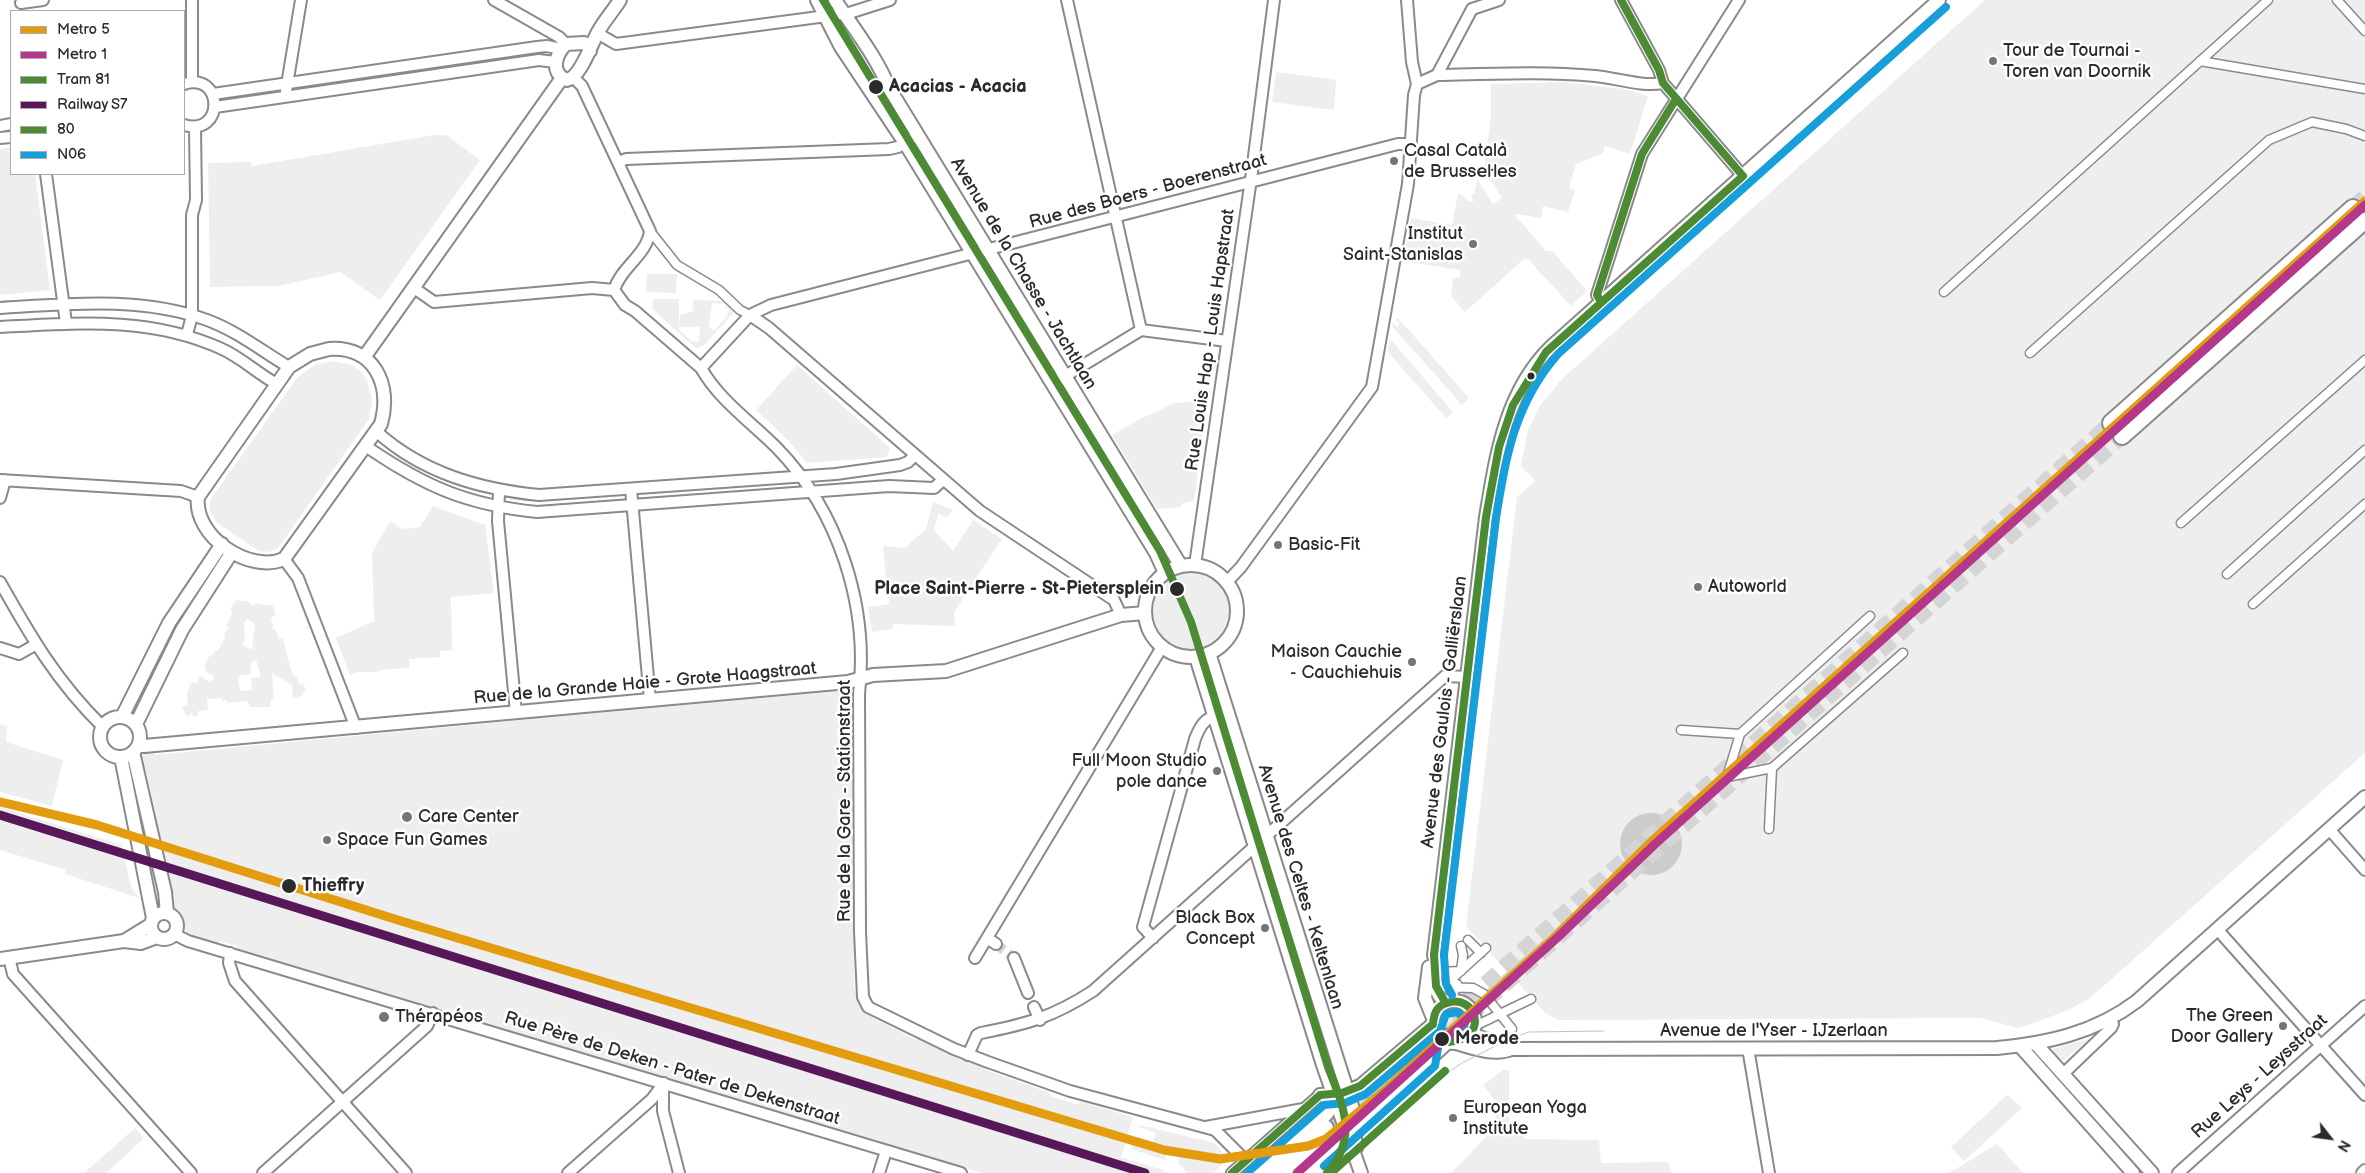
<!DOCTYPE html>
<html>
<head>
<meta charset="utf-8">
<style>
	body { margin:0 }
	#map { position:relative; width:2365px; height:1173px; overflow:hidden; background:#fff; font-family:"Balsamiq Sans",sans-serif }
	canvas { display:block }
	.legend { position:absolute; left:10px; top:10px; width:175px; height:165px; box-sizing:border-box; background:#fff; border:1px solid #aaa; margin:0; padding:6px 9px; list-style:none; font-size:15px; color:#2b2b2b }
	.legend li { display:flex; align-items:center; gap:10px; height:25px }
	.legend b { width:25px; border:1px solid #aaa }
	.north { position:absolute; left:2305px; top:1113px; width:50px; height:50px; -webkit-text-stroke:4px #fff; paint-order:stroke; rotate:120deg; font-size:14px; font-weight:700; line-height:20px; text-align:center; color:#2b2b2b }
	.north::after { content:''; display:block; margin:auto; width:18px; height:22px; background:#2b2b2b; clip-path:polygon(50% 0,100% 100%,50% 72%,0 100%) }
</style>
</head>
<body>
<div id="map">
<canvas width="2365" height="1173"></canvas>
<ul class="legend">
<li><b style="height:6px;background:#e29c0e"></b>Metro 5</li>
<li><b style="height:6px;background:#b5378c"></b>Metro 1</li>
<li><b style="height:6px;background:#4c8b33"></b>Tram 81</li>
<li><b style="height:6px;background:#571759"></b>Railway S7</li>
<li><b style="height:6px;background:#4c8b33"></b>80</li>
<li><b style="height:6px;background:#169fdb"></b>N06</li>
</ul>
<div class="north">N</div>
</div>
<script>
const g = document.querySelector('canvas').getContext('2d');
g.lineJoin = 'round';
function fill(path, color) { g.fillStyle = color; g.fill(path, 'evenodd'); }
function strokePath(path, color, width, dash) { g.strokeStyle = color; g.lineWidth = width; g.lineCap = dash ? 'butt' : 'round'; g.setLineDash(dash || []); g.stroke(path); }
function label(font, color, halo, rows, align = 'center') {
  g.font = font + ' "Balsamiq Sans",sans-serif'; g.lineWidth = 5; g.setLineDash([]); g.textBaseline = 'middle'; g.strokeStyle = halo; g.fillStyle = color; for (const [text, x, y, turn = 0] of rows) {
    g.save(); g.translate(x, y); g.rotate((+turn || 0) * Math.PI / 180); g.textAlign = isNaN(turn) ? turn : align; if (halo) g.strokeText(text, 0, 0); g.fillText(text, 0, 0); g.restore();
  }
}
fill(new Path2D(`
	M 1985,0 L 2365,0 L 2365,222 L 2346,202 L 2106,417 L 2122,436 L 2365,228 L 2365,753 L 2089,999 L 2066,1011 L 2025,1026 L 2018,1028 L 1980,1018 L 1558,1020 L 1545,1013 L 1466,926 L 1517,497 L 1535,481 L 1521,466 L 1528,430 L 1541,404 L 1562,379 Z
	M 1276,72 L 1336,80 L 1334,110 L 1272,102 Z
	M 1565,82 L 1625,89 L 1648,96 L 1630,154 L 1605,146 L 1602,154 L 1576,164 L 1569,188 L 1575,190 L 1568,212 L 1543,206 L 1541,218 L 1517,214 L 1515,215 L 1546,251 L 1552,251 L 1587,291 L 1571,306 L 1528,259 L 1524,259 L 1465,312 L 1451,296 L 1453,279 L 1460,277 L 1460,270 L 1403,261 L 1411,218 L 1452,225 L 1458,194 L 1462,195 L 1469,202 L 1474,201 L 1471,195 L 1474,194 L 1477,179 L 1493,204 L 1502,198 L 1484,169 L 1491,117 L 1491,84 Z
	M 434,135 L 446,135 L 480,160 L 380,300 L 340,272 L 279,286 L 210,287 L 208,163 L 251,162 L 252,166 Z
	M 11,147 L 11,174 L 35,174 L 50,290 L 0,295 L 0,149 Z
	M 647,274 L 677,274 L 676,293 L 646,292 Z
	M 653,299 L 679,299 L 679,327 L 680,315 L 693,311 L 693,300 L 727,301 L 736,310 L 704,345 L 697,349 L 652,309 ZM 712,303 L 725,304 L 729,311 L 726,318 L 714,330 L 709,327 ZM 679,327 L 700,327 L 699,342 L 691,341 L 678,329 Z
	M 1398,318 L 1469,398 L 1462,405 L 1392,326 L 1393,323 L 1397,327 L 1400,324 L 1396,320 Z
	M 1390,339 L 1453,412 L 1446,418 L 1388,352 Z
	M 333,361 L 352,365 L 361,371 L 367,380 L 372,400 L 369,419 L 278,548 L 269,552 L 259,551 L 216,522 L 210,511 L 210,500 L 297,378 L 314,365 Z
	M 797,365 L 890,448 L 887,457 L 807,463 L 787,439 L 756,410 Z
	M 1190,402 L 1206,404 L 1194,501 L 1183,503 L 1180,507 L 1157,509 L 1112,435 L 1142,418 L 1175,403 Z
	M 933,502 L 953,510 L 947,517 L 938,514 L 934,530 L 953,551 L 973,520 L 1002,539 L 954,612 L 955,626 L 893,624 L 893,629 L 872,632 L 868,607 L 889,604 L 883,546 L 905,548 L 926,529 Z
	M 433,506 L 485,525 L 494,593 L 451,597 L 452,650 L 440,651 L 440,657 L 409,659 L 409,668 L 379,670 L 379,672 L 358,672 L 350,675 L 336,638 L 374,621 L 372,553 L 390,521 L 403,529 L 420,527 Z
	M 215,560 L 219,563 L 138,709 L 133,707 L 171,630 Z
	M1151 611a40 40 0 1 1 80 0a40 40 0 1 1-80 0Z
	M 236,600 L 250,602 L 250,604 L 255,605 L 255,603 L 273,606 L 276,615 L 270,618 L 274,626 L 272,629 L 275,629 L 279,639 L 283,639 L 291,670 L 294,677 L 297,676 L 299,684 L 303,683 L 306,691 L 302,692 L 303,695 L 293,699 L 292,685 L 272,673 L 274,699 L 271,700 L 270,707 L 250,707 L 247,701 L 227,703 L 227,700 L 222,701 L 222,698 L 207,699 L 208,710 L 198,711 L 198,716 L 193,717 L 192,712 L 188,717 L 181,706 L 188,706 L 187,692 L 192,682 L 196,684 L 200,676 L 211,682 L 214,676 L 205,671 L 207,668 L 204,666 L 210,655 L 212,656 L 215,651 L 218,651 L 226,636 L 224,635 L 229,626 L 226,625 L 233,612 L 230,610 ZM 247,619 L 255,624 L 252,650 L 242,644 L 245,640 L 244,623 ZM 256,660 L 261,677 L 251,678 L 252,690 L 240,691 L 238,676 L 250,674 L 252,662 Z
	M 839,688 L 848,688 L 854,696 L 855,703 L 852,704 L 854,987 L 860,1006 L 868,1015 L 916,1040 L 918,1037 L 987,1067 L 986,1070 L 1048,1092 L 1052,1097 L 1076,1104 L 1082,1102 L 1133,1117 L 1121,1157 L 1163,1170 L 1165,1173 L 981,1173 L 905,1149 L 903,1152 L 877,1144 L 877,1140 L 687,1084 L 686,1087 L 645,1072 L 636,1073 L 636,1069 L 458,1015 L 456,1018 L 439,1013 L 439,1009 L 423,1004 L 421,1007 L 410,1004 L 411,1001 L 256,954 L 255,957 L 236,951 L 237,946 L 227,943 L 218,941 L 217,946 L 188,935 L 180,915 L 172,908 L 164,871 L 168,870 L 163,849 L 160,849 L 153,816 L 156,815 L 146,769 L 143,769 L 141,755 L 144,752 L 153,751 L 154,755 L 522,720 L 538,716 L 539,718 L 838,691 Z
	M 0,724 L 7,726 L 6,742 L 63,760 L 52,806 L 0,792 Z
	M 0,807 L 122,845 L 131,887 L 139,898 L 65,874 L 66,870 L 0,850 Z
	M1440 1022a14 14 0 1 1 28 0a14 14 0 1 1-28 0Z
	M 2089,1039 L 2063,1061 L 2053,1052 L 2053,1049 Z
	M 1503,1070 L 1509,1070 L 1509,1124 L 1526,1139 L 1599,1140 L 1601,1163 L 1668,1162 L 1672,1173 L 1451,1173 L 1498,1125 L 1495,1113 L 1500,1106 L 1483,1085 Z
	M 2007,1095 L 2022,1108 L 1964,1161 L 1951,1147 Z
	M 1140,1125 L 1215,1143 L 1223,1153 L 1222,1164 L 1214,1173 L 1188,1173 L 1178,1163 L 1179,1157 L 1176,1153 L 1168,1152 L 1165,1160 L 1131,1149 L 1135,1137 L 1153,1142 L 1156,1133 L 1139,1127 Z
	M 135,1128 L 144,1138 L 122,1159 L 106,1173 L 84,1173 Z
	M 1997,1144 L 2023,1173 L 1949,1173 Z`), '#eee');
fill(new Path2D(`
	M1620 844a31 31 0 1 1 62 0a31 31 0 1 1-62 0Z`), '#ccc');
strokePath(new Path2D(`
	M 996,944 L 1014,958`), '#d5d5d5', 10, [10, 5]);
strokePath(new Path2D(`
	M 2353,208 L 2365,197
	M 1325,1128 L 2111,423
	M 1342,1129 L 2122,436`), '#d5d5d5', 16, [16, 8]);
const pedestrian = new Path2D(`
	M 2337,0 L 2365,31
	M 2200,61 L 2365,89
	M 650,231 L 677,265 L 719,290 L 740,310 L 750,315
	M 1944,292 L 2268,0
	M 2030,353 L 2269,140 L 2312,122 L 2346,129 L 2365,136
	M 2181,523 L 2365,360
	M 2227,574 L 2365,450
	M 2253,604 L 2365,504
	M 1681,730 L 1740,734 L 1870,616
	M 1740,734 L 1727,777 L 1772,768
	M 1769,829 L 1772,768 L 1903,653
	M 1468,940 L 1481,953
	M 1461,971 L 1463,955 L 1461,946
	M 1440,972 L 1461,971
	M 1443,987 L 1473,988 L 1484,994 L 1512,1029
	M 1443,987 L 1486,948
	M 1451,1000 L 1457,984
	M 1475,1026 L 1531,999`);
const minor = new Path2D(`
	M 494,0 L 559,37 L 566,44
	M 1067,0 L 1141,330
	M 1621,0 L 1659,70 L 1663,83 L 1743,176
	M 21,3 L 43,0
	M 1472,9 L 1499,0
	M 597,33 L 616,44 L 849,13 L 890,0
	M 1437,75 C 1490,74 1542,71 1595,76 C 1617,78 1641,87 1663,83
	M 573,77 L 582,86 L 650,231 C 647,255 621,267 614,290
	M 192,82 L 192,0
	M 184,84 C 224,71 225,137 184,125
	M 1417,84 L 1437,75 L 1472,9
	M 286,91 L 301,0
	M 213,94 L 537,47 L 547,46 L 561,49
	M 215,107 L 539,60 L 555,62
	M 0,126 L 11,124
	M 0,138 L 11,137
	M 619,162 L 626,159 L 889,149 L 898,147 L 917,135
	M 46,174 L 66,323
	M 414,288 L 434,302 L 592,288 L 614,290
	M 614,290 L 625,305 L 635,311 L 701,368 L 750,315 L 771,305 L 1398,144 L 1411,144
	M 1601,302 L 1597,295 L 1642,154 L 1739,0
	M 0,308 C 69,304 140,296 207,320 C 237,331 262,351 289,367
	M 750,315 L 769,328 L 980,511 L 1114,600 L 1121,615
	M 0,327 C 77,323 150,316 222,349 C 242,358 258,374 277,384
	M 187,334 L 192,316 L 192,215 L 196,200 L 195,127
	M 701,368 C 719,400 751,422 777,448 C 839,512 869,606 859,694 L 860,932 L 863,997 L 868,1007 L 954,1049 L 988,1062 L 1070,1091 L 1215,1130 L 1246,1161
	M 1052,384 L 1141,330 L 1227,341
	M 377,432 C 423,473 479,489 539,495 L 836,474 L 900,465 L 908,462 L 915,455
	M 367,447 C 424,486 467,505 537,512 L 889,486 L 934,488 L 943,480
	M 0,480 L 181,491 L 198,497
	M 631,489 L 650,700
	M 499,491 L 498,521 L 516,713
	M 0,498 L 5,480
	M 284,559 L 298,578 L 356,728
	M 1195,565 L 1252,172 L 1274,0
	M 0,582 C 31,637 57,682 103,727
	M 1227,582 L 1241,567 L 1372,387 L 1408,184 L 1414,95 L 1417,84 L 1412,62 L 1407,0
	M 0,648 L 19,654 L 35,645
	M 2329,829 L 2365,870
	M 2217,929 L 2365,1095
	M 174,934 L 188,941 L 961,1173
	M 987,938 L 996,944
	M 1153,938 L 1143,927 L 1195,739 C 1203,718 1208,718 1228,712
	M 230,953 L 229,963 L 235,981 L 406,1173
	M 9,957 L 13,974 L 191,1173
	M 975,958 L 1162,647
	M 1014,958 L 1028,993
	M 1034,1007 L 1040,1020
	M 1748,1048 L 1769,1173
	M 968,1055 L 977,1035 L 981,1033 C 1027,1024 1053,1017 1093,991 L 1445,676 L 1467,677
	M 2063,1074 L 2111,1028 L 2113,1024 L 2110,1019
	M 663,1084 L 663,1111 L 679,1173
	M 1206,1127 L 1303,1109
	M 263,1173 L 427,1026 L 433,1013
	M 568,1173 L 652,1099 L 664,1083
	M 879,1173 L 886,1151
	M 1232,1173 L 1320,1095
	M 2178,1173 L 2365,1006
	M 2362,1173 L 2365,1170`);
const tertiary = new Path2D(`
	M 817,0 L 841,47 L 905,143 L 1156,553 L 1165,573
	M 835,0 C 854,29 876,56 889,88 L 1181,566
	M 590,51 L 589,46 L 584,43 L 566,44 C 556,54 549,73 567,80 C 581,77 591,44 598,32 C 604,21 613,11 620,0
	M 329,349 C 374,346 392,384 381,424 L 284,559 C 249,574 193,536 198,497 L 289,367 L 310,354 Z
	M 365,356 L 562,78
	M1145 611a46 46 0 1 1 92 0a46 46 0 1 1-92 0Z
	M 1209,653 L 1352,1106 L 1356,1148
	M 1196,657 L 1323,1065 L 1361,1173
	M 122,717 L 169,623 L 222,544
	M100 737a20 20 0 1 1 40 0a20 20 0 1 1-40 0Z
	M 136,724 L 182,630 L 232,552
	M 139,745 L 144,746 L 848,682 L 873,675 L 946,671 L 1121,615 L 1145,613
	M 133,752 L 165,892 L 167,913
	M 121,757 L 153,918
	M151 926a13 13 0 1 1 26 0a13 13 0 1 1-26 0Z
	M 124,941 L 150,925
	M 0,959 L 124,941 L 141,943 L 157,937
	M 1429,967 L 1425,998 L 1433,1018
	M1433 1022a21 21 0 1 1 42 0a21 21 0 1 1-42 0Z
	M 1445,1002 C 1429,989 1439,972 1434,955 L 1486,517 C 1496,457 1505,392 1551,347 L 1939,0
	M 1472,1032 L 1477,1036 L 1509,1048
	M 1456,1043 C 1472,1048 1495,1056 1511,1049 L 1997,1048 C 2048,1043 2095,1033 2137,1001 L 2365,797
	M 2036,1044 L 2152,1173
	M 2020,1046 L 2133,1173
	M 1320,1095 L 1342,1093 L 1360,1086 L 1433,1024
	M 1352,1136 L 1372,1112 L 1448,1042`);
const trunk = new Path2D(`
	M 2111,423 L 2353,208
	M 2122,436 L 2364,221
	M 1258,1173 L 1326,1112 L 1333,1095
	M 1275,1173 L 1325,1128
	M 1293,1173 L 1333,1137
	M 1312,1173 L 1349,1140`);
strokePath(pedestrian, '#8a8a8a', 11);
strokePath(minor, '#8a8a8a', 14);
strokePath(tertiary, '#8a8a8a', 16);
strokePath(trunk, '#8a8a8a', 20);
strokePath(pedestrian, '#fff', 8);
strokePath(minor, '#fff', 10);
strokePath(tertiary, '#fff', 12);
strokePath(trunk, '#fff', 16);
strokePath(new Path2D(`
	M 1301,966 L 1309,1008
	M 1335,1173 L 1441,1077 L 1462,1063 L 1509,1039 L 1529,1032 L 1604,1031`), '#c2c2c2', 1);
strokePath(new Path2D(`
	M 1621,0 L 1659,70 L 1663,83 L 1743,176
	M 1601,302 L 1597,295 L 1642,154 L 1676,99
	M 1445,1002 L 1436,986 L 1434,955 L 1486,517 L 1499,447 L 1513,405 L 1546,352 L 1743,176
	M 1433,1024 C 1434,1014 1436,1006 1447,1003 C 1475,993 1492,1038 1448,1042
	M 1232,1173 L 1320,1095 L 1342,1093 L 1360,1086 L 1433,1024
	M 1331,1173 L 1445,1071`), '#4c8b33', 8);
strokePath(new Path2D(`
	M 1452,995 L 1446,984 L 1444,955 L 1496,518 C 1506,456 1515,403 1558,354 L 1946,7
	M 1247,1173 L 1324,1105 L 1345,1103 L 1366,1094 L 1440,1031 L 1446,1014 L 1458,1012 L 1464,1020 L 1464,1025 L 1458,1031 L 1445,1032 L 1440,1036 L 1435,1066 L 1324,1166`), '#169fdb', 8);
strokePath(new Path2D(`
	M 0,815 L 1145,1173`), '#571759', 9);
strokePath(new Path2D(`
	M 823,0 L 1160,551 L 1191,622 L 1328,1067 C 1343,1106 1359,1137 1327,1173`), '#4c8b33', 8);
strokePath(new Path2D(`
	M 0,802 L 97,825 L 401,921 L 1164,1150 L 1220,1159 L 1308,1146 L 1326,1139 L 1383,1092 L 1556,936 L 1652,841 L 2365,201`), '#e29c0e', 9);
strokePath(new Path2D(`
	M 1297,1173 L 1558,937 L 1654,845 L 2365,205`), '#b5378c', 9);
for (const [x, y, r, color] of [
	[1993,61,5,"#757575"],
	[876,87,8,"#2b2b2b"],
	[1394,161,5,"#757575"],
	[1473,244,5,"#757575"],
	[1531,376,4.5,"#2b2b2b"],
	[1278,545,5,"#757575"],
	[1698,587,5,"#757575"],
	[1177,589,8,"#2b2b2b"],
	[1412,662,5,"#757575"],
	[1217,771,5,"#757575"],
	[407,817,6,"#757575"],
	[327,840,5,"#757575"],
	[289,886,8,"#2b2b2b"],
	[1265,928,5,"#757575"],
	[384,1017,6,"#757575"],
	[2283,1026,5,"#757575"],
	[1442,1039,8,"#2b2b2b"],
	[1453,1118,5,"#757575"]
]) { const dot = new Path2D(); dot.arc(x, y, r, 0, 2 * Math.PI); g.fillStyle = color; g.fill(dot); strokePath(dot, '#fff', 2); }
label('18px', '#2b2b2b', '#fff', [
	["Tour de Tournai -",2003,51],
	["Toren van Doornik",2003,72],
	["Casal Català",1404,151],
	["de Brussel·les",1404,172],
	["Institut",1463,234,"right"],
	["Saint-Stanislas",1463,255,"right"],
	["Basic-Fit",1288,545],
	["Autoworld",1708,587],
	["Maison Cauchie",1402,652,"right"],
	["- Cauchiehuis",1402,673,"right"],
	["Full Moon Studio",1207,761,"right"],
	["pole dance",1207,782,"right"],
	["Care Center",418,817],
	["Space Fun Games",337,840],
	["Black Box",1255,918,"right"],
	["Concept",1255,939,"right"],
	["The Green",2273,1016,"right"],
	["Door Gallery",2273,1037,"right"],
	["Thérapéos",395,1017],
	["European Yoga",1463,1108],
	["Institute",1463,1129]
], 'left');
label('bold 18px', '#2b2b2b', '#fff', [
	["Acacias - Acacia",889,87],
	["Place Saint-Pierre - St-Pietersplein",1164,589,"right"],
	["Thieffry",302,886],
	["Merode",1455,1039]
], 'left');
label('18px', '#2b2b2b', '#fff', [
	["Rue des Boers - Boerenstraat",1148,192,-15],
	["Avenue de la Chasse - Jachtlaan",1023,274,59],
	["Rue Louis Hap - Louis Hapstraat",1211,340,-82],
	["Rue de la Grande Haie - Grote Haagstraat",645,684,-5],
	["Avenue des Gaulois - Galliërslaan",1445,712,-83],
	["Rue de la Gare - Stationstraat",845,801,-90],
	["Avenue des Celtes - Keltenlaan",1300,887,73],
	["Avenue de l'Yser - IJzerlaan",1774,1031],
	["Rue Père de Deken - Pater de Dekenstraat",672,1069,17],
	["Rue Leys - Leysstraat",2260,1077,-42]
]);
</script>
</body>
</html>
